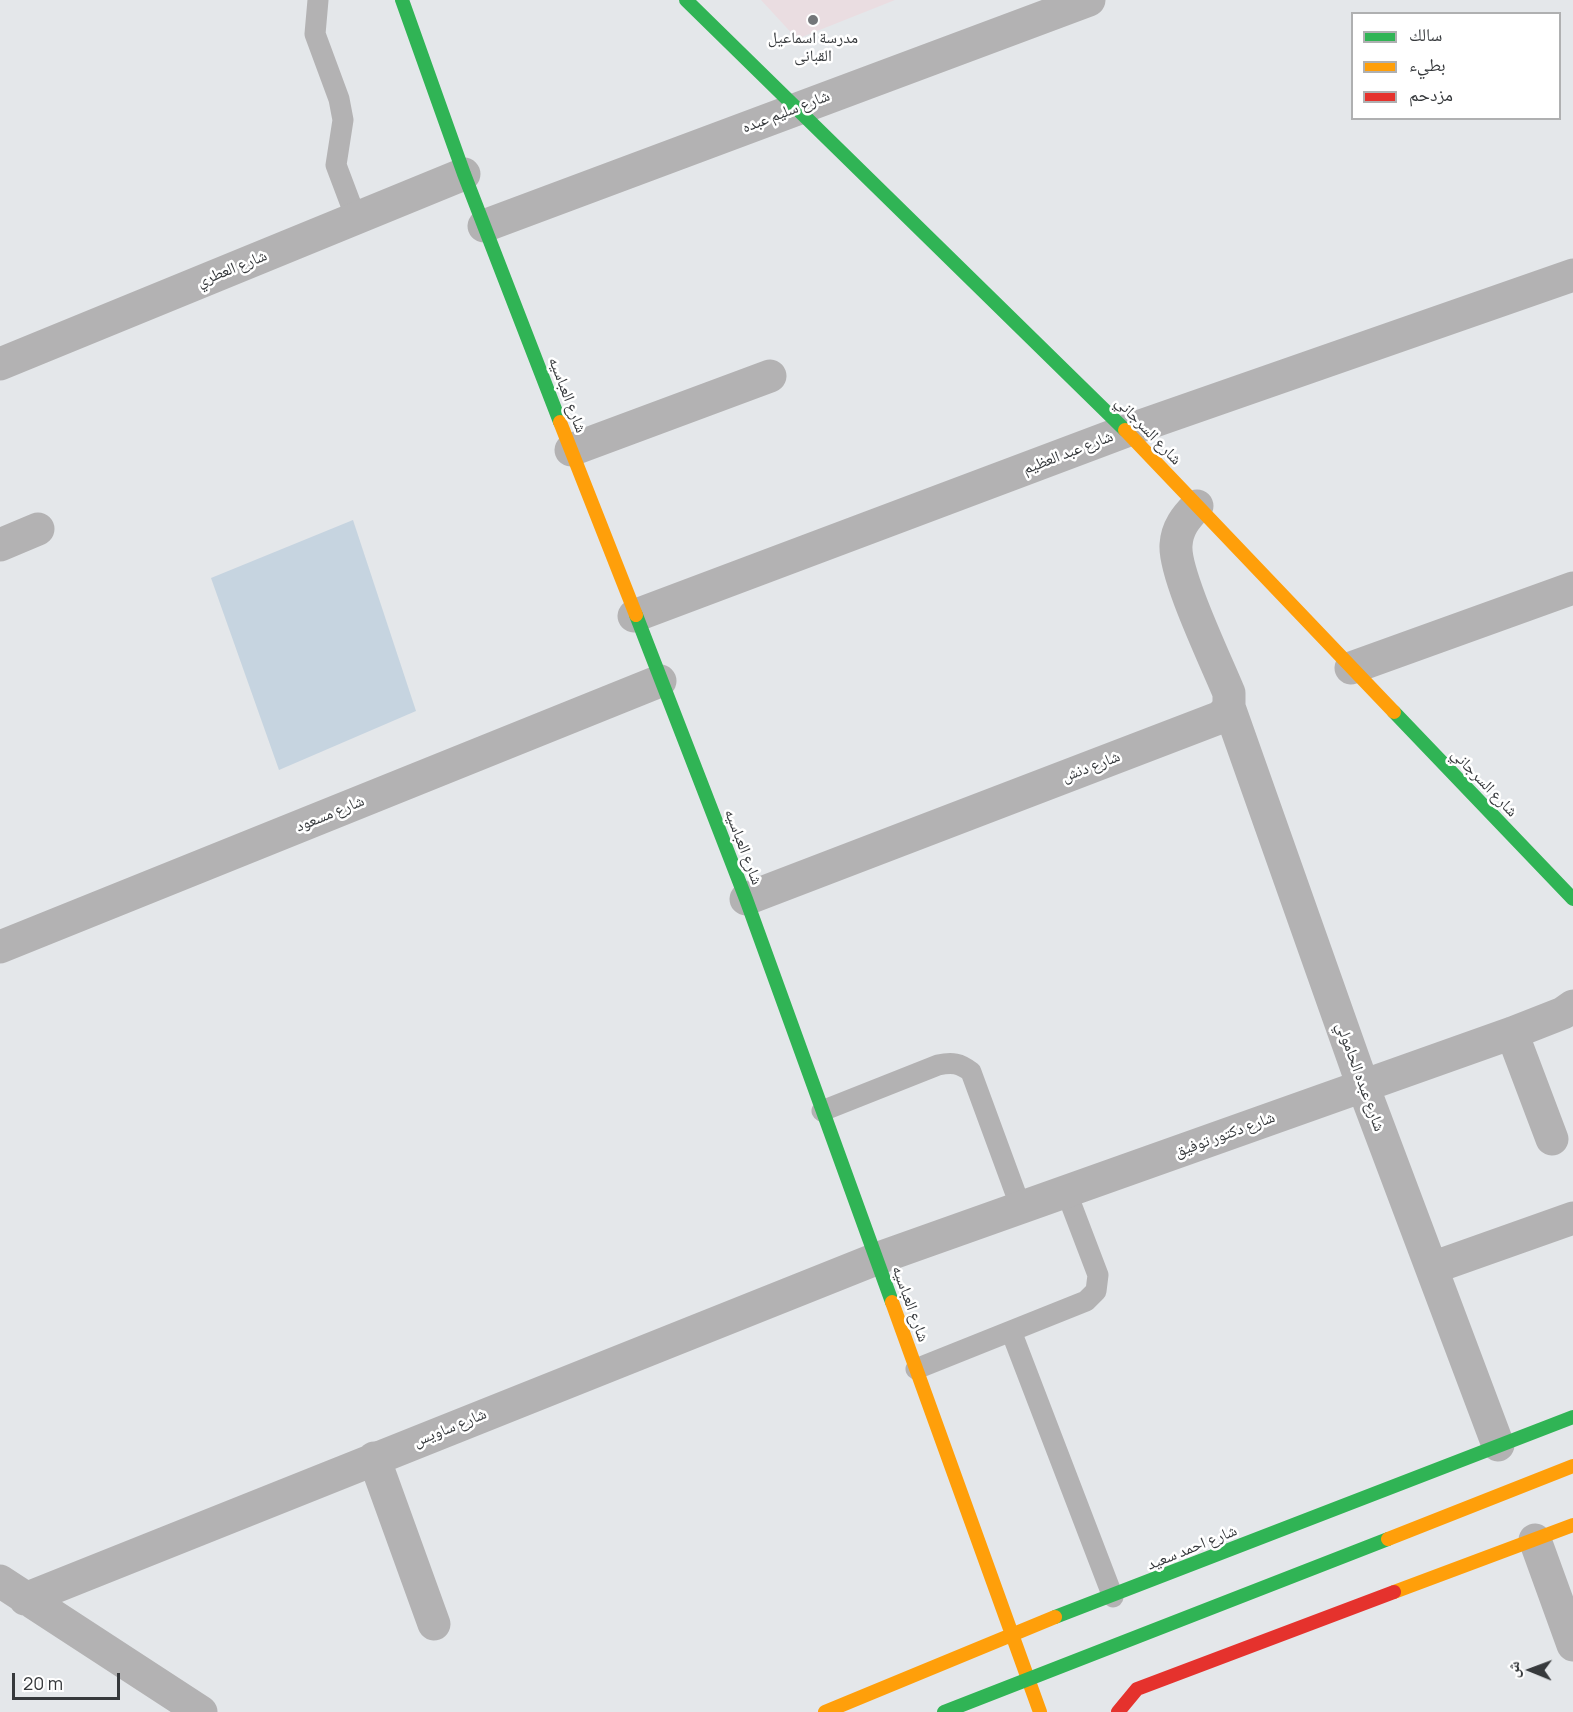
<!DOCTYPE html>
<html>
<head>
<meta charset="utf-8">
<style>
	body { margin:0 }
	#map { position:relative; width:1573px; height:1712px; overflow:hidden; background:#e4e7ea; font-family:Manrope,"Noto Naskh Arabic",sans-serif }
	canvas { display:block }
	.legend { position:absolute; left:1351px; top:12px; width:210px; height:108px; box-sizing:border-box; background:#fff; border:2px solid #afb0b1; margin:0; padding:8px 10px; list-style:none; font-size:18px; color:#36393c }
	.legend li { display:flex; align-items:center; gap:12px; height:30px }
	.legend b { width:30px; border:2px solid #afb0b1 }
	.north { position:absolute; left:1501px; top:1640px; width:60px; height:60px; -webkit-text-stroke:4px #fff; paint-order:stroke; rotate:271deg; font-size:16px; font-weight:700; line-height:24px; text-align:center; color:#36393c }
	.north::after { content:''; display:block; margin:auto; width:21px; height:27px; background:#36393c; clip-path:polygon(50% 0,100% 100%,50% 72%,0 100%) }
	.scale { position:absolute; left:12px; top:1673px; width:108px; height:27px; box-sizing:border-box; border:3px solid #36393c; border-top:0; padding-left:8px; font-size:18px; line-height:21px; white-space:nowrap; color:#36393c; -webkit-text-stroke:4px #fff; paint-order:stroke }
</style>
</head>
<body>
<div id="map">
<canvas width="1573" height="1712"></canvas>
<ul class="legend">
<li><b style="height:8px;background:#30b455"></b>سالك</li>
<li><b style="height:8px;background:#ff9f0a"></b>بطيء</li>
<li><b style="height:8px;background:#e5322d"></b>مزدحم</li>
</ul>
<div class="north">ش</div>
<div class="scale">20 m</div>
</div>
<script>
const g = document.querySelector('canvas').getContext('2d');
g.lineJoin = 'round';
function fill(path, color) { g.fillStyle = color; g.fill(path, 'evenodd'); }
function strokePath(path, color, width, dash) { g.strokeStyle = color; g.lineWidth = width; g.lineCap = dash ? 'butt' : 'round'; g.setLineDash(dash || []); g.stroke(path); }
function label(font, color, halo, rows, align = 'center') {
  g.font = font + ' Manrope,"Noto Naskh Arabic",sans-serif'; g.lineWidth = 5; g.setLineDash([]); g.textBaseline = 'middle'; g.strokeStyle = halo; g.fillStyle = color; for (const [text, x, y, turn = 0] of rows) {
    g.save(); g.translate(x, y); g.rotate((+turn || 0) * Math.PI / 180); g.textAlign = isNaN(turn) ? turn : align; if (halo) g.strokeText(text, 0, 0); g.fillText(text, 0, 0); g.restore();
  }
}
fill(new Path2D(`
	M 761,0 L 895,0 L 797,39 Z`), '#eadde1');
fill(new Path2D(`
	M 353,520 L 416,711 L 279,770 L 211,578 Z`), '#c6d4e0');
strokePath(new Path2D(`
	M 318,0 L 315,34 L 339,99 L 343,120 L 336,165 L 356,218
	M 822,1111 L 938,1065 C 952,1062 960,1063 971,1072 L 1021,1208
	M 1011,1331 L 1113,1597
	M 916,1369 L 1086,1301 L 1096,1291 L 1098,1275 L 1066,1191`), '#b3b2b3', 21);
strokePath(new Path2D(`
	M 484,226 L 1089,0
	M 0,364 L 464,174
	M 571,450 L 770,376
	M 0,545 L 38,529
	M 634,616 L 1126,431 L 1573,275
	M 1351,668 L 1573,588
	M 1229,707 L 1363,1086 L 1498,1445
	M 746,899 L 1221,717 L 1229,707 L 1229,693 C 1216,661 1174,574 1176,545 C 1177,528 1186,517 1197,506
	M 0,947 L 660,681
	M 1512,1033 L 1552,1139
	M 1432,1268 L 1573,1218
	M 374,1458 L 434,1624
	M 1535,1540 L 1573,1645
	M 0,1581 L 201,1712
	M 25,1599 L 876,1259 L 1512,1033 L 1563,1013 L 1573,1006`), '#b3b2b3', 33);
strokePath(new Path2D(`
	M 402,0 L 464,174 L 560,422
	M 686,0 L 1125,430
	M 636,615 L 746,899 L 892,1302
	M 1394,712 L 1573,899
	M 1055,1617 L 1573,1417`), '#30b455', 14);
strokePath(new Path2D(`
	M 560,422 L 636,615
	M 1125,430 L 1394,712
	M 892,1302 L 1040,1712
	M 1394,1592 L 1573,1525
	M 825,1712 L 1055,1617`), '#ff9f0a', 14);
strokePath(new Path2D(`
	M 1118,1712 L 1137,1689 L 1394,1592`), '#e5322d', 14);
strokePath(new Path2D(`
	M 944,1712 L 1388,1539`), '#30b455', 14);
strokePath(new Path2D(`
	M 1388,1539 L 1573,1466`), '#ff9f0a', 14);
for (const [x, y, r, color] of [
	[813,20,6,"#737679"]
]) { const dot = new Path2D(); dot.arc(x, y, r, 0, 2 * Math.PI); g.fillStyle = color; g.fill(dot); strokePath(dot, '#fff', 2); }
label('16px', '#36393c', '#fff', [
	["مدرسة اسماعيل",813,39],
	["القبانى",813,57]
]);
label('16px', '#36393c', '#fff', [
	["شارع سليم عبده",786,112,-21],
	["شارع العطري",232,269,-22],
	["شارع العباسيه",567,395,69],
	["شارع السرجاني",1148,431,46],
	["شارع عبد العظيم",1068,453,-21],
	["شارع دنش",1091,767,-21],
	["شارع السرجاني",1484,783,46],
	["شارع مسعود",330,814,-22],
	["شارع العباسيه",743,847,69],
	["شارع عبده الحامولي",1360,1077,70],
	["شارع دكتور توفيق",1225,1135,-20],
	["شارع العباسيه",910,1304,70],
	["شارع ساويس",450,1428,-22],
	["شارع احمد سعيد",1192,1548,-22]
]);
</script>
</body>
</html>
